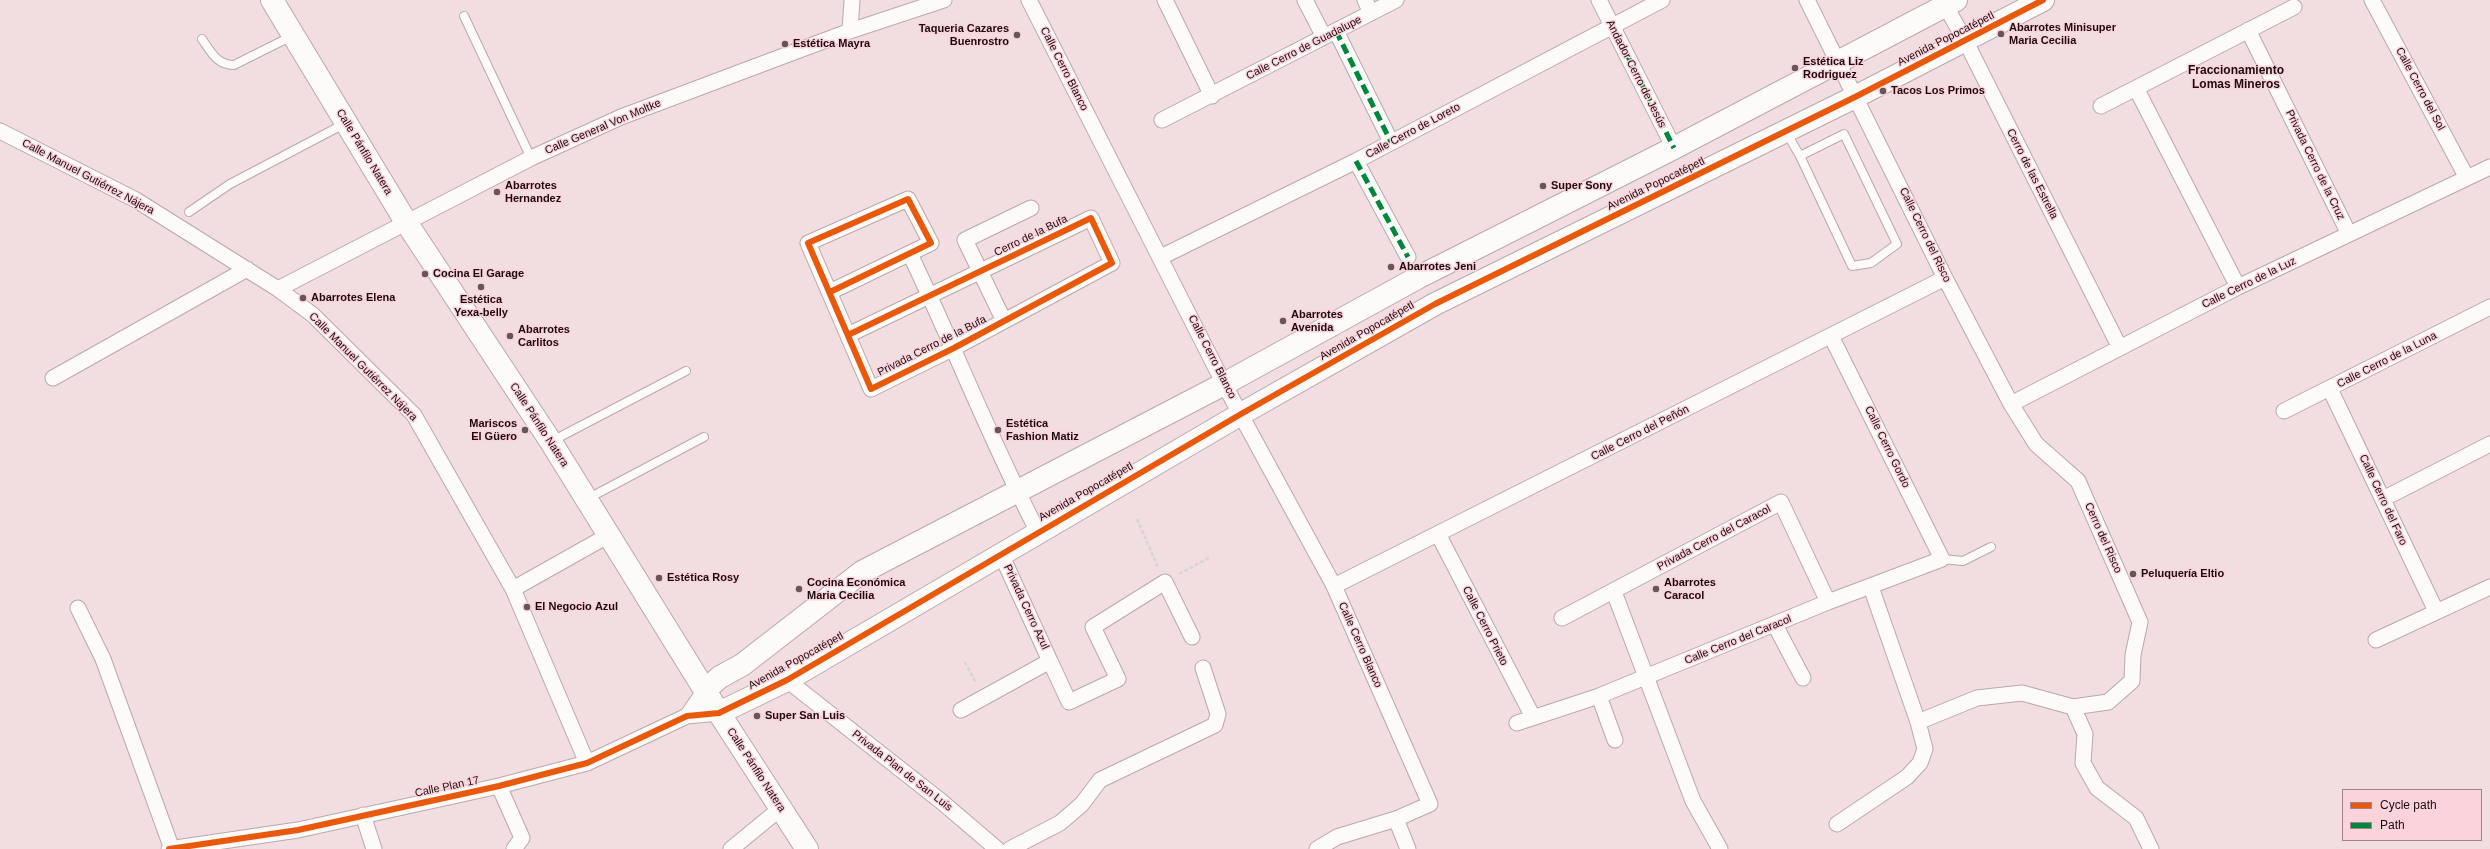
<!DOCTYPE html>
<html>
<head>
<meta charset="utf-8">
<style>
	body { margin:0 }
	#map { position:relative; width:2490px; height:849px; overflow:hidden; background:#f2dde1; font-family:Arial,sans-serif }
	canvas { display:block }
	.legend { position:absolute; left:2342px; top:789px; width:140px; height:52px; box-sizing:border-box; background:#fbd4db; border:1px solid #a1848a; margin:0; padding:5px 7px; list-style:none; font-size:12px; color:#1a0d10 }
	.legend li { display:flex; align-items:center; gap:8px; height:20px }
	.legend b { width:20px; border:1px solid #a1848a }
</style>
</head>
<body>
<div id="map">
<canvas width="2490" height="849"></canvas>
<ul class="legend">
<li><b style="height:5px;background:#e8590c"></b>Cycle path</li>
<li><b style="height:5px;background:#00873e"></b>Path</li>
</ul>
</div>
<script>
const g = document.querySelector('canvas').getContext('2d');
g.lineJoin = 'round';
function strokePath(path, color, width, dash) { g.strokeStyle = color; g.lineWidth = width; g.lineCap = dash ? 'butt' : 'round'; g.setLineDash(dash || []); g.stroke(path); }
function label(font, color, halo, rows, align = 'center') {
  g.font = font + ' Arial,sans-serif'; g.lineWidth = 3; g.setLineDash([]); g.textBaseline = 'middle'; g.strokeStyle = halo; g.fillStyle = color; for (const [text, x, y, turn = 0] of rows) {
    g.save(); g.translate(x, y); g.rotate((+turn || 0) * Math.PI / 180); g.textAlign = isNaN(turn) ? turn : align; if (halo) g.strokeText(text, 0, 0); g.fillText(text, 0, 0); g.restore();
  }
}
const lane = new Path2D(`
	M 464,16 L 531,158
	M 202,39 C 211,52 217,65 234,65 L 292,36
	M 1786,132 L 1800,156 L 1852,266 L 1871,263 L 1897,244 L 1844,134 L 1800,156
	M 189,212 L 230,184 L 346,123
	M 552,441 L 686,371
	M 587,499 L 704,437
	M 1942,559 L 1963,561 L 1991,547`);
const street = new Path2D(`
	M 1029,0 L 1224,384 L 1334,586 L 1430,804 L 1396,819 L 1337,837 L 1317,849
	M 1165,0 L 1212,96
	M 1305,0 L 1324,37
	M 1365,0 L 1371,13
	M 1599,0 L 1674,148
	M 1807,0 L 1945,278 L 2011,404 L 2036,444 L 2078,481 L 2140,622 L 2133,655 L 2132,681 L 2108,702 L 2073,707 L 2022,693 L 1977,698 L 1918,722
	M 1942,0 L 1965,40 L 2120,348
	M 2372,0 L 2467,178
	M 2248,30 L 2349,234
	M 850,31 L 852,0
	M 1336,31 L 1391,142
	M 2136,88 L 2238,287
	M 2101,106 L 2294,7
	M 1162,120 L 1396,0
	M 0,131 L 136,200 L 278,289 L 313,315 L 414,415 L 513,589 L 587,763
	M 1356,161 L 1408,257
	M 910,254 C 954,346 991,442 1038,532
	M 1161,257 L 1356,161 L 1662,0
	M 278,289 L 531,158 L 621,117 L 850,31 L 944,0
	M 830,292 L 931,243 L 908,199 L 808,243 L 871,389 L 954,348 L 1112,263 L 1091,218 L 848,335
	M 1004,321 L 965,240 L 1031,208
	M 53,378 L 247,269
	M 2330,389 L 2436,611
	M 2011,404 L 2238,287 L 2490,167
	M 2284,411 L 2490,307
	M 2383,499 L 2490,444
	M 1438,534 L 1533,717
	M 1001,554 L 1050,661
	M 1334,586 L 1945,278
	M 513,589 L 609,535
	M 1614,592 L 1693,801 L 1720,849
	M 78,608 L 103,659 L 172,849
	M 1562,618 L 1781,502 L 1828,602
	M 1775,625 L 1803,678
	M 2376,640 L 2490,587
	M 787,680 L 942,802 L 997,849
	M 1599,696 L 1615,740
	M 2073,707 L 2085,734 L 2083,763 L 2097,788 L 2136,818 L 2151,849
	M 961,710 L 1050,661 L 1069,702 L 1118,679 L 1093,627 L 1165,582 L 1192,637
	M 687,716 L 705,690
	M 1517,723 L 1599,696 L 1828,602 L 1942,559 L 1831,336
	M 499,786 L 522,838 L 514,849
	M 363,815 L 374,849
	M 1396,819 L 1408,849
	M 1837,824 L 1907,777 L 1920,763 L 1925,749 L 1918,722 L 1871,587
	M 169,849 L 298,830 L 499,786 L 587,763 L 687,716 L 719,713
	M 731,849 L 781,808
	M 1010,849 L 1060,823 L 1082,804 L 1100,780 L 1215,725 L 1218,714 L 1203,668`);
const secondary = new Path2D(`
	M 272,0 L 406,222 L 551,442 L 719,713 L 807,849
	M 705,690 L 720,677 L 742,665 L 862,572 L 1224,384 L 1419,277 L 1674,148 L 1956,0
	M 719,713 L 787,680 L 1241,414 L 1435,304 L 1857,96 L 2043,0`);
strokePath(lane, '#b9a9ac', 10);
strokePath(street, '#b9a9ac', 17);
strokePath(secondary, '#b9a9ac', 24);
strokePath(new Path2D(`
	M 1137,519 L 1158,567
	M 1179,574 L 1210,557
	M 965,662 L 976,683`), '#d9d3d4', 2.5, [4, 2]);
strokePath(lane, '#fdfafa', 8);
strokePath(street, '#fdfafa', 15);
strokePath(secondary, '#fdfafa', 22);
strokePath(new Path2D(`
	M 1612,25 L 1674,148
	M 1336,31 L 1391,142
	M 1356,161 L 1408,257`), '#00873e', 5, [10, 5]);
strokePath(new Path2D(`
	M 830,292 L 931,243 L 908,199 L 808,243 L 871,389 L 954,348 L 1112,263 L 1091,218 L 848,335
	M 169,849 L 298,830 L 499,786 L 587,763 L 687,716 L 719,713 L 787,680 L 1241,414 L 1435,304 L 1857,96 L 2043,0`), '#e8590c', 6);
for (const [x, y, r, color] of [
	[2001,34,4,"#665659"],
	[1017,35,4,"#665659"],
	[785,44,4,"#665659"],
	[1795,68,4,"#665659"],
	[1883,91,4,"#665659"],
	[1543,186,4,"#665659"],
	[497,192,4,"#665659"],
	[1391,267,4,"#665659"],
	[425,274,4,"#665659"],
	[481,287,4,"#665659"],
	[303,298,4,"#665659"],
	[1283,321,4,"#665659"],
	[510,336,4,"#665659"],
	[525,430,4,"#665659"],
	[998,430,4,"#665659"],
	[2133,574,4,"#665659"],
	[659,578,4,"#665659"],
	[799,589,4,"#665659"],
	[1656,589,4,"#665659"],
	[527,607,4,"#665659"],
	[757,716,4,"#665659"]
]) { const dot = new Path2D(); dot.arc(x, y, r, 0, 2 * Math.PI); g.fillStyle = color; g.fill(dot); strokePath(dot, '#fbd4db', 1.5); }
label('bold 11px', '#1a0d10', '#fbd4db', [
	["Abarrotes Minisuper",2009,28],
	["Maria Cecilia",2009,41],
	["Taqueria Cazares",1009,29,"right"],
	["Buenrostro",1009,42,"right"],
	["Estética Mayra",793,44],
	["Estética Liz",1803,62],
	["Rodriguez",1803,75],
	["Tacos Los Primos",1891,91],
	["Abarrotes",505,186],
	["Hernandez",505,199],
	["Super Sony",1551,186],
	["Abarrotes Jeni",1399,267],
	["Cocina El Garage",433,274],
	["Abarrotes Elena",311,298],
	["Estética",481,300,"center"],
	["Yexa-belly",481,313,"center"],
	["Abarrotes",1291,315],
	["Avenida",1291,328],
	["Abarrotes",518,330],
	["Carlitos",518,343],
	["Mariscos",517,424,"right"],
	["El Güero",517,437,"right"],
	["Estética",1006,424],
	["Fashion Matiz",1006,437],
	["Peluquería Eltio",2141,574],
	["Estética Rosy",667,578],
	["Cocina Económica",807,583],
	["Maria Cecilia",807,596],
	["Abarrotes",1664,583],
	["Caracol",1664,596],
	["El Negocio Azul",535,607],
	["Super San Luis",765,716]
], 'left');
label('11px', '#1a0d10', '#fbd4db', [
	["Avenida Popocatépetl",1946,39,-27],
	["Calle Cerro de Guadalupe",1304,48,-27],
	["Calle Cerro Blanco",1064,69,63],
	["Andador Cerro de Jesús",1636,74,63],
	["Calle Cerro del Sol",2420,89,62],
	["Calle General Von Moltke",603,127,-23],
	["Calle Cerro de Loreto",1413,131,-28],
	["Calle Pánfilo Natera",364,152,59],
	["Privada Cerro de la Cruz",2315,165,64],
	["Cerro de las Estrella",2032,174,63],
	["Calle Manuel Gutiérrez Nájera",88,177,28],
	["Avenida Popocatépetl",1656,184,-26],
	["Calle Cerro del Risco",1925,235,64],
	["Cerro de la Bufa",1031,236,-26],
	["Calle Cerro de la Luz",2249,283,-26],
	["Avenida Popocatépetl",1367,331,-30],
	["Privada Cerro de la Bufa",932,346,-27],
	["Calle Cerro Blanco",1212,357,63],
	["Calle Cerro de la Luna",2387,360,-27],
	["Calle Manuel Gutiérrez Nájera",363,367,45],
	["Calle Pánfilo Natera",539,425,57],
	["Calle Cerro del Peñón",1640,433,-27],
	["Calle Cerro Gordo",1887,447,64],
	["Avenida Popocatépetl",1086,492,-30],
	["Calle Cerro del Faro",2383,500,65],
	["Privada Cerro del Caracol",1714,538,-28],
	["Cerro del Risco",2103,538,66],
	["Privada Cerro Azul",1026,607,65],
	["Calle Cerro Prieto",1485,626,63],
	["Calle Cerro del Caracol",1738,640,-22],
	["Calle Cerro Blanco",1360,645,66],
	["Avenida Popocatépetl",796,661,-29],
	["Calle Pánfilo Natera",756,770,57],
	["Privada Plan de San Luis",902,771,38],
	["Calle Plan 17",447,787,-12]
]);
label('bold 12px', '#1a0d10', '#fbd4db', [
	["Fraccionamiento",2236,71],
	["Lomas Mineros",2236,85]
]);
</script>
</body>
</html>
